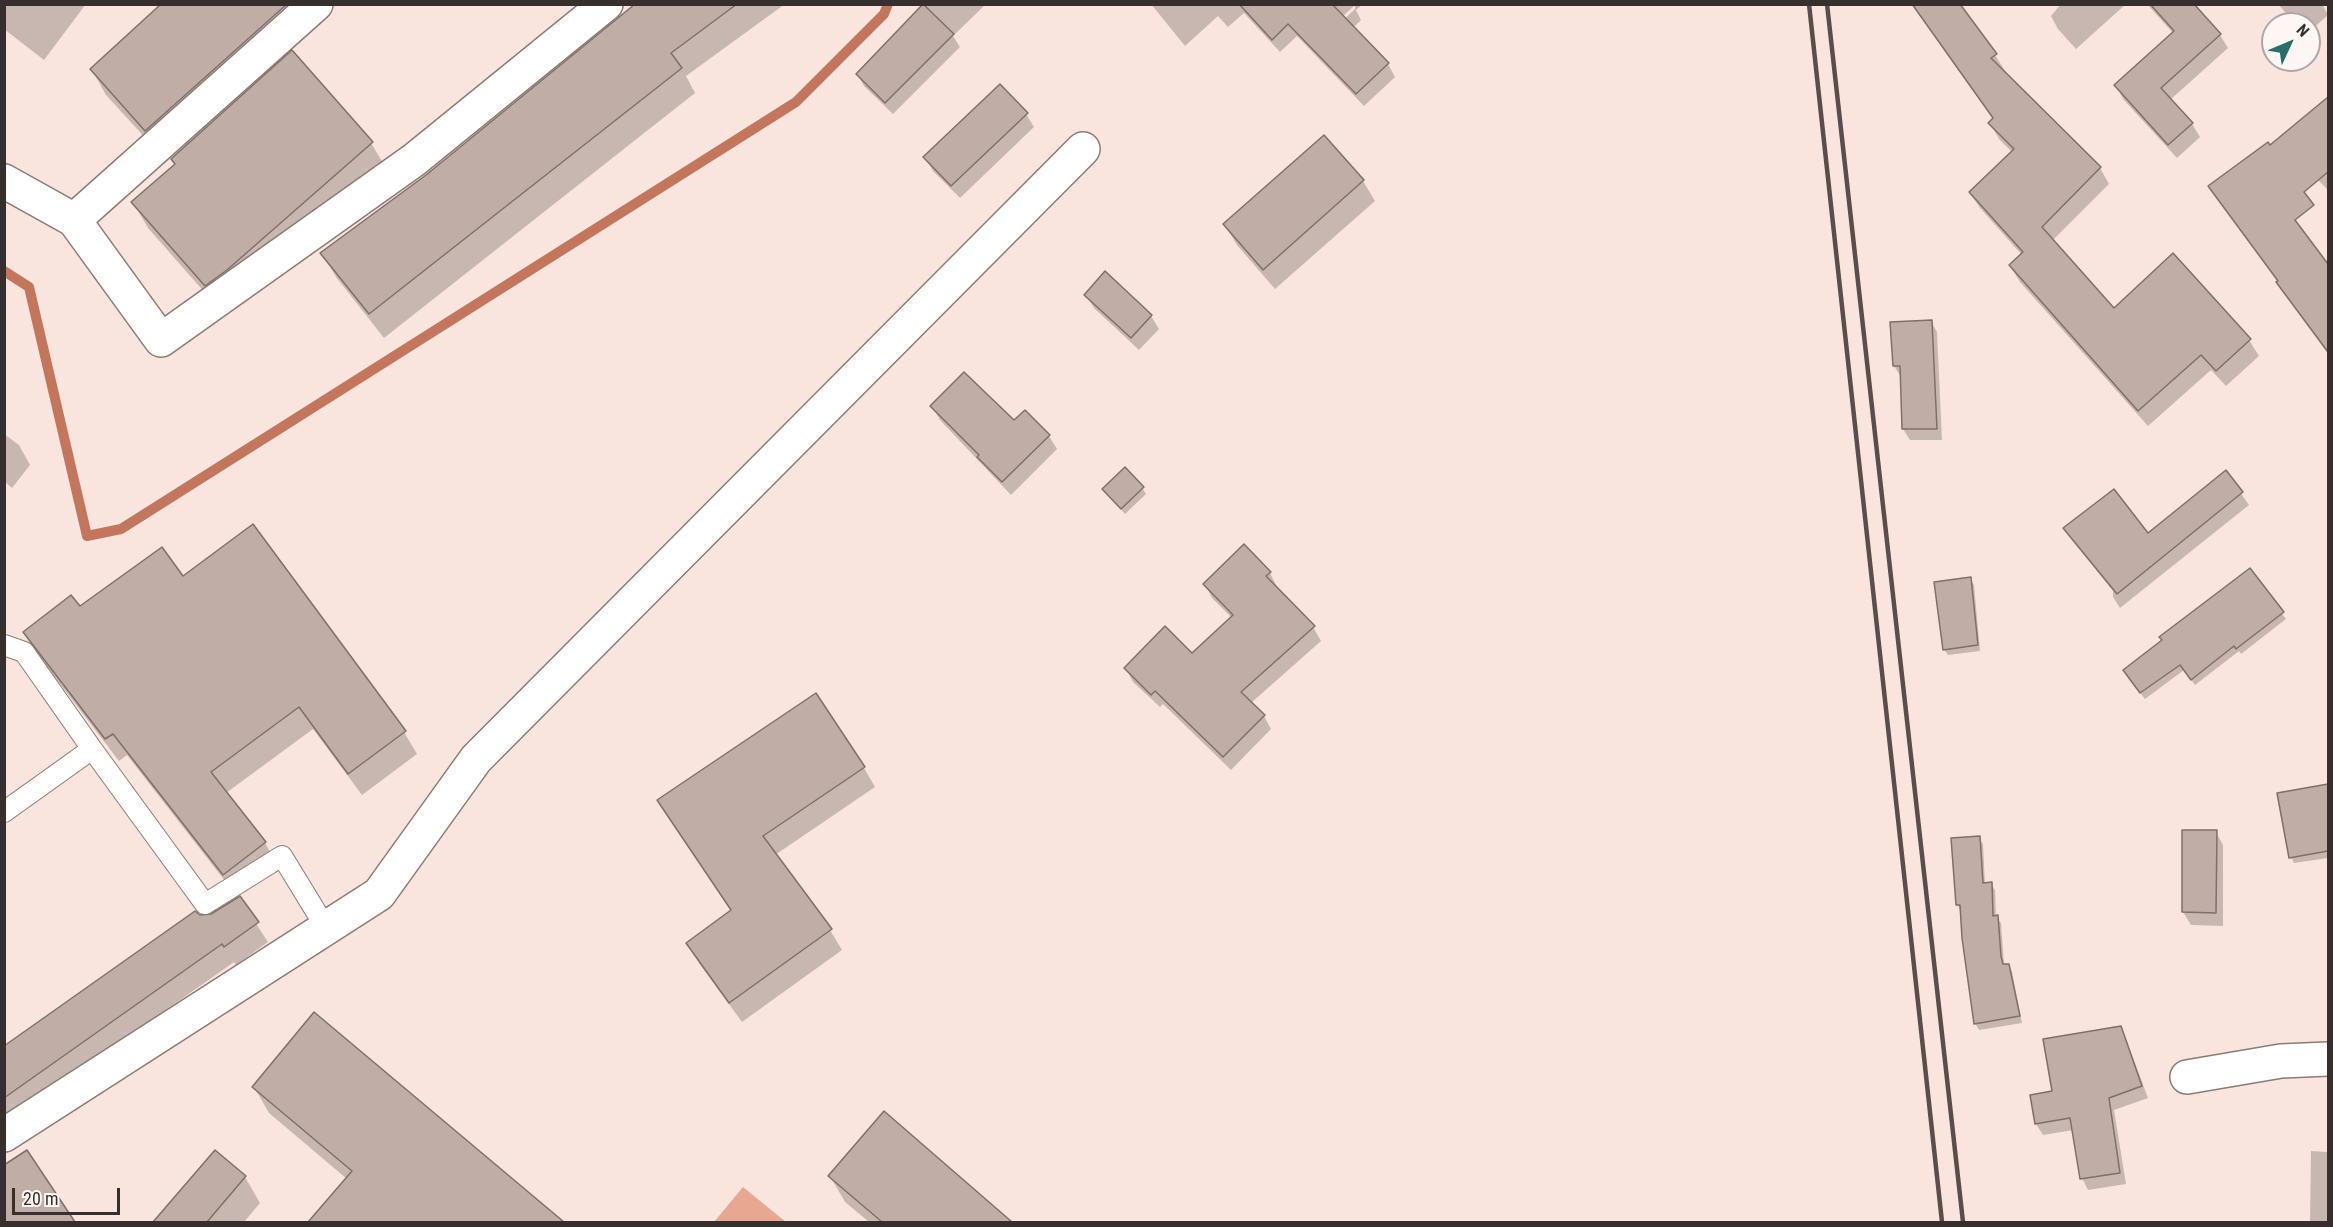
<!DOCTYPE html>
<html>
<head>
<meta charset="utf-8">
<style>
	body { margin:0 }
	#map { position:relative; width:2333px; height:1227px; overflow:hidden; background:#fae5de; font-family:"Roboto Condensed",sans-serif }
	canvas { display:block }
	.frame { position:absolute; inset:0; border:6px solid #372f2d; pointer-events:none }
	.north { position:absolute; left:2261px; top:12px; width:60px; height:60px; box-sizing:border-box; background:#fef6f3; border:2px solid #aea6a4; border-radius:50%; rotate:46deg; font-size:16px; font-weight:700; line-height:24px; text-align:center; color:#372f2d }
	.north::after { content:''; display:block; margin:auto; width:21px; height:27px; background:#26706c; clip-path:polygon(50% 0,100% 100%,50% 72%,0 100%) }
	.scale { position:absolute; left:12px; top:1188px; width:108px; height:27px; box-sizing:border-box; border:3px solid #372f2d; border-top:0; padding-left:8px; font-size:18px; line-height:21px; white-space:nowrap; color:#372f2d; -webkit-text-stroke:4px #fef6f3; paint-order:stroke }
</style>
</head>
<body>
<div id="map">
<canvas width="2333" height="1227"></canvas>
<div class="frame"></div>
<div class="north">N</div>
<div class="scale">20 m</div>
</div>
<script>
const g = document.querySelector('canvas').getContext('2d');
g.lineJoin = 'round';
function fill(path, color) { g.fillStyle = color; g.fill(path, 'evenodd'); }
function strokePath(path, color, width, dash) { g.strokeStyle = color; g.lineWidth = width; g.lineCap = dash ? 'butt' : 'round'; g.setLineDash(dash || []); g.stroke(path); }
fill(new Path2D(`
	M 743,1187 L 786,1222 L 714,1222 Z`), '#e8a790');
fill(new Path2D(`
	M 4,4 L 86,4 L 44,60 L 4,29 Z
	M 163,4 L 334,4 L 161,155 L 106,95 L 92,70 Z
	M 637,4 L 785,4 L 686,76 L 695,93 L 384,338 L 336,277 L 322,253 L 427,176 Z
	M 925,4 L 986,4 L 953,36 L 960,47 L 893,114 L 864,86 L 857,74 Z
	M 1151,4 L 1363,4 L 1356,10 L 1361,20 L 1353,28 L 1388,64 L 1395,77 L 1364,106 L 1297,36 L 1280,52 L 1244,13 L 1228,27 L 1218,16 L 1185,46 ZM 1355,5 L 1355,9 L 1340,23 L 1338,21 Z
	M 1912,4 L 1960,4 L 1995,55 L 2005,71 L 2003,72 L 2100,168 L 2109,184 L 2052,241 L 2114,310 L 2249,340 L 2259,356 L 2226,386 L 2211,370 L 2148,426 L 2020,282 L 2010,266 L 2022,255 L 1980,208 L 1970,193 L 2013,153 L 1999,139 L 1990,123 L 1994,120 Z
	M 2061,4 L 2126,4 L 2076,49 L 2058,29 L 2051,16 Z
	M 2147,4 L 2192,4 L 2220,35 L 2228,48 L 2170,100 L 2192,124 L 2200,137 L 2177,158 L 2123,99 L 2116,85 L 2173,33 Z
	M 2278,4 L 2322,4 L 2328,15 L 2309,32 L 2309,24 L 2295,24 Z
	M 2328,101 L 2328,190 L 2288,150 L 2319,110 Z
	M 1026,114 L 1034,127 L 960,198 L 933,171 L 925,157 Z
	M 371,143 L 386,168 L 221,311 L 148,228 L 133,202 Z
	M 2247,159 L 2328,267 L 2328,354 L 2280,287 Z
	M 1363,181 L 1375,201 L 1275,289 L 1237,245 L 1225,225 Z
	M 1086,295 L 1151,316 L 1159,329 L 1139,350 L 1094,308 Z
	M 1931,321 L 1937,332 L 1942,440 L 1910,440 L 1903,429 L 1901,377 L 1894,366 Z
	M 932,406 L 1014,423 L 1049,436 L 1057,449 L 1011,495 L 940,420 Z
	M 4,434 L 19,445 L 30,465 L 12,488 L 4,481 Z
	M 2226,472 L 2249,505 L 2120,608 L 2113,597 L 2113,591 L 2072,540 L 2065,528 L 2148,535 Z
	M 1142,488 L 1146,494 L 1125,514 L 1104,489 Z
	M 1244,547 L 1270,573 L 1277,587 L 1276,588 L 1313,627 L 1321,641 L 1251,703 L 1264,716 L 1271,729 L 1231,770 L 1163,704 L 1160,707 L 1133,682 L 1126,668 L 1192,655 L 1232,618 L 1212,598 L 1205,584 Z
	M 2249,570 L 2286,619 L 2241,654 L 2239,651 L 2195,685 L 2184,670 L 2145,699 L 2128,677 Z
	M 183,578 L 404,732 L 417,754 L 362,795 L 313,729 L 226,793 L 265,843 L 278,866 L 238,896 L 268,942 L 236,965 L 234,962 L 4,1124 L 4,1048 L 200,917 L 211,916 L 239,899 L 127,755 L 119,761 L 38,655 L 25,632 L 79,608 Z
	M 1970,579 L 1974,585 L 1980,651 L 1948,655 L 1944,649 Z
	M 864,768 L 875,787 L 775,855 L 830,930 L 842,950 L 742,1022 L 699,963 L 688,943 L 732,912 L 659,800 Z
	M 2328,785 L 2328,858 L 2294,863 L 2291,857 L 2279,794 Z
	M 2216,832 L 2223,845 L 2223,926 L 2191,925 L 2183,912 Z
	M 1979,838 L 1983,844 L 1985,884 L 1991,884 L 1995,890 L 1996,917 L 2001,923 L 2004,964 L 2004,966 L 2009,966 L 2012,972 L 2022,1023 L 1979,1030 L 1975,1023 L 1961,911 L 1957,904 Z
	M 314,1014 L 562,1222 L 310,1222 L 347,1179 L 269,1113 L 254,1087 Z
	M 2120,1027 L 2126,1039 L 2148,1098 L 2114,1110 L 2126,1184 L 2088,1190 L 2082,1178 L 2074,1130 L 2043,1135 L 2036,1124 L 2053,1092 Z
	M 884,1113 L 1010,1222 L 869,1222 L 845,1202 L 830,1176 Z
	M 2311,1151 L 2328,1152 L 2328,1222 L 2310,1222 Z
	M 27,1152 L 73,1222 L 4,1222 L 4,1167 Z
	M 215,1152 L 245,1177 L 260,1203 L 244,1222 L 155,1222 Z`), '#0003');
strokePath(new Path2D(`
	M 4,271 L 29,287 L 87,536 L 121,529 L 796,102 L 884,14 L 888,4`), '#c3765b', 10);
const building = new Path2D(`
	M 161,4 L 287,4 L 145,131 L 90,69 Z
	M 635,4 L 737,4 L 671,53 L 682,68 L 369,314 L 320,253 L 426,175 Z
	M 923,4 L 954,34 L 885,103 L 856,74 Z
	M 1239,4 L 1332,4 L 1389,63 L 1356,94 L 1288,24 L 1272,40 Z
	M 1912,4 L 1960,4 L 1997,54 L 1991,58 L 2101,167 L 2042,227 L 2114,308 L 2173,253 L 2251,339 L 2216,371 L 2201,355 L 2138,411 L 2009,265 L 2023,252 L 1969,192 L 2014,149 L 1988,123 L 1993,118 Z
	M 2150,4 L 2194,4 L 2221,34 L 2161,88 L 2193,123 L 2168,145 L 2114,85 L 2174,31 Z
	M 292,50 L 373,142 L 227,270 L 205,286 L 131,202 L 175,164 L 171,159 Z
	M 1000,84 L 1028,113 L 951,186 L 923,157 Z
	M 2328,97 L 2328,172 L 2304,192 L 2314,205 L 2295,220 L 2328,264 L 2328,352 L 2276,282 L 2278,281 L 2208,186 L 2268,142 L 2270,145 Z
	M 1324,135 L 1364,180 L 1263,270 L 1223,224 Z
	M 1105,271 L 1152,315 L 1131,338 L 1084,295 Z
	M 1932,320 L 1937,429 L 1902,429 L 1900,366 L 1893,366 L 1890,322 Z
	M 964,372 L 1014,420 L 1025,410 L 1050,435 L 1002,482 L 977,457 L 979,455 L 930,406 Z
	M 1125,467 L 1144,487 L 1121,509 L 1102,489 Z
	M 2226,470 L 2243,492 L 2117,594 L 2063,528 L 2114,489 L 2148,533 Z
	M 253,524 L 406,731 L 348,774 L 299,707 L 211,772 L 266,842 L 223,875 L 113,734 L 105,739 L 23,632 L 71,595 L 80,606 L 162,547 L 183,576 Z
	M 1244,544 L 1271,572 L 1266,576 L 1315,626 L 1241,692 L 1265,715 L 1223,757 L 1155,691 L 1151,695 L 1124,668 L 1165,626 L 1192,653 L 1233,615 L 1203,584 Z
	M 2250,568 L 2284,612 L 2236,649 L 2234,646 L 2191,680 L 2180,665 L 2140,693 L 2123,670 L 2162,640 L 2159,637 Z
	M 1971,577 L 1978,645 L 1943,650 L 1934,582 Z
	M 816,693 L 865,767 L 763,836 L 832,929 L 729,1003 L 686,943 L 731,910 L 657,800 Z
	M 2328,784 L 2328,851 L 2289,858 L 2277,793 Z
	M 2182,830 L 2217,830 L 2216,913 L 2182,912 Z
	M 1980,836 L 1983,883 L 1992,882 L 1993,916 L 1998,915 L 2001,956 L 2003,964 L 2009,964 L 2020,1016 L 1974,1024 L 1962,938 L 1960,905 L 1956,905 L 1951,838 Z
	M 240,896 L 259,922 L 224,947 L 222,944 L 4,1098 L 4,1046 L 195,911 L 200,915 L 211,914 Z
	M 314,1012 L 564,1222 L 308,1222 L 352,1171 L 252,1087 Z
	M 2121,1026 L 2142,1086 L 2109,1098 L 2120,1173 L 2080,1179 L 2070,1118 L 2035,1124 L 2030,1095 L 2052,1091 L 2043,1039 Z
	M 884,1111 L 1012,1222 L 882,1222 L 828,1176 Z
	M 27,1150 L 75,1222 L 4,1222 L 4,1165 Z
	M 215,1150 L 246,1176 L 207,1222 L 153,1222 Z`);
fill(building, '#c0ada6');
strokePath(building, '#806e68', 1.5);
const lane = new Path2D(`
	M 4,645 L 24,652 L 92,749
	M 4,812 L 92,749 L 205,904 L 282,856 L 326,928`);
const street = new Path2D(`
	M 4,181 L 74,220 L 316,4
	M 74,220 L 161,340 L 414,160 L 606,4
	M 2187,1077 L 2281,1061 L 2328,1059
	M 4,1135 L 379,894 L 476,759 L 1083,149`);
strokePath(lane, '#8d7b75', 22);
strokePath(street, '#8d7b75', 36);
strokePath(lane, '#fff', 20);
strokePath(street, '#fff', 33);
strokePath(new Path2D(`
	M 1809,4 L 1942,1222
	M 1827,4 L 1963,1222`), '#594e4c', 4.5);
</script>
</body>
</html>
